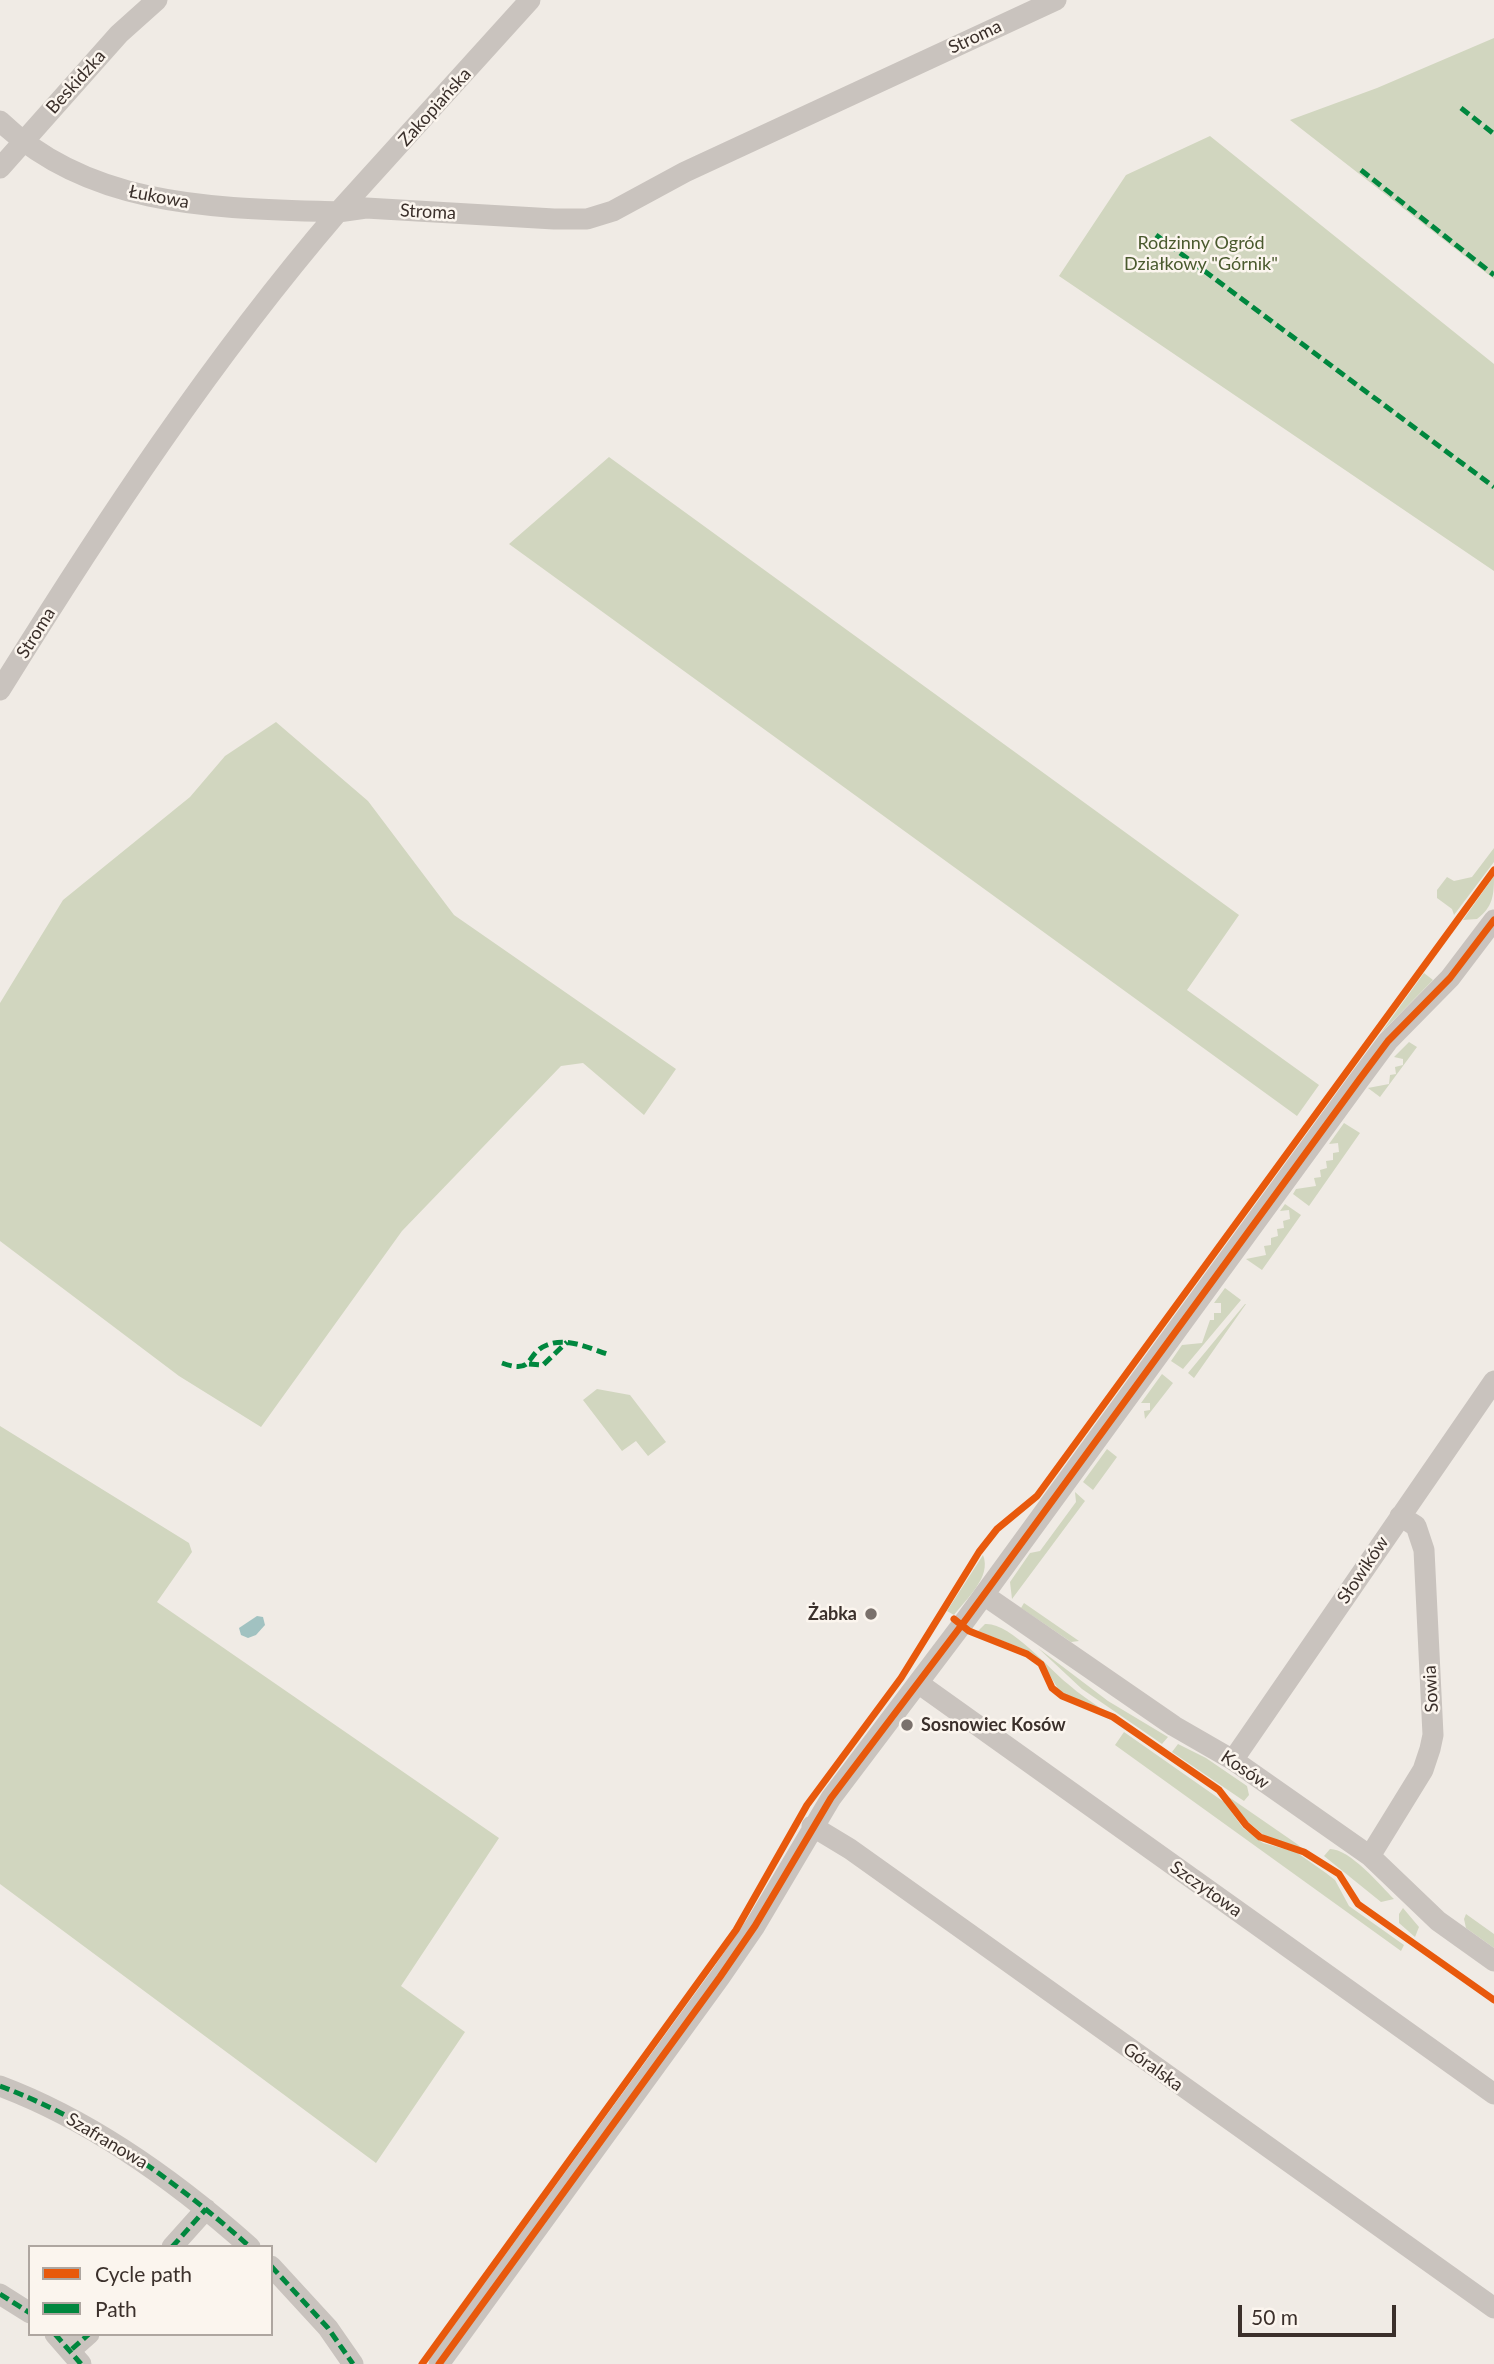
<!DOCTYPE html>
<html>
<head>
<meta charset="utf-8">
<style>
	body { margin:0 }
	#map { position:relative; width:1494px; height:2364px; overflow:hidden; background:#f0ebe5; font-family:Lato,sans-serif }
	canvas { display:block }
	.legend { position:absolute; left:28px; top:2245px; width:245px; height:91px; box-sizing:border-box; background:#fbf5ee; border:2px solid #aea6a0; margin:0; padding:9px 12px; list-style:none; font-size:21px; color:#3b302b }
	.legend li { display:flex; align-items:center; gap:14px; height:35px }
	.legend b { width:35px; border:2px solid #aea6a0 }
	.scale { position:absolute; left:1238px; top:2305px; width:158px; height:32px; box-sizing:border-box; border:4px solid #3b302b; border-top:0; padding-left:9px; font-size:21px; line-height:24px; white-space:nowrap; color:#3b302b; -webkit-text-stroke:5px #fbf5ee; paint-order:stroke }
</style>
</head>
<body>
<div id="map">
<canvas width="1494" height="2364"></canvas>
<ul class="legend">
<li><b style="height:9px;background:#e8590c"></b>Cycle path</li>
<li><b style="height:9px;background:#00873e"></b>Path</li>
</ul>
<div class="scale">50 m</div>
</div>
<script>
const g = document.querySelector('canvas').getContext('2d');
g.lineJoin = 'round';
function fill(path, color) { g.fillStyle = color; g.fill(path, 'evenodd'); }
function strokePath(path, color, width, dash) { g.strokeStyle = color; g.lineWidth = width; g.lineCap = dash ? 'butt' : 'round'; g.setLineDash(dash || []); g.stroke(path); }
function label(font, color, halo, rows, align = 'center') {
  g.font = font + ' Lato,sans-serif'; g.lineWidth = 5; g.setLineDash([]); g.textBaseline = 'middle'; g.strokeStyle = halo; g.fillStyle = color; for (const [text, x, y, turn = 0] of rows) {
    g.save(); g.translate(x, y); g.rotate((+turn || 0) * Math.PI / 180); g.textAlign = isNaN(turn) ? turn : align; if (halo) g.strokeText(text, 0, 0); g.fillText(text, 0, 0); g.restore();
  }
}
fill(new Path2D(`
	M 1494,38 L 1494,279 L 1290,120 L 1377,88 Z
	M 1210,136 L 1494,364 L 1494,571 L 1059,276 L 1126,175 Z
	M 609,457 L 1239,915 L 1187,990 L 1319,1085 L 1297,1116 L 509,544 Z
	M 276,722 L 368,801 L 454,915 L 676,1069 L 644,1115 L 583,1063 L 561,1066 L 402,1231 L 261,1427 L 179,1376 L 0,1241 L 0,1003 L 63,900 L 190,797 L 225,756 Z
	M 1494,848 L 1494,862 L 1454,915 L 1452,909 L 1437,898 L 1437,890 L 1447,877 L 1454,881 L 1472,877 Z
	M 1494,876 C 1494,895 1493,907 1477,919 L 1463,920 Z
	M 1424,973 L 1433,980 L 1380,1034 Z
	M 1409,1042 L 1417,1047 L 1380,1097 L 1368,1088 L 1389,1084 L 1390,1075 L 1396,1074 L 1395,1067 L 1403,1065 L 1403,1059 L 1394,1057 Z
	M 1344,1123 L 1360,1133 L 1309,1206 L 1293,1194 L 1296,1189 L 1316,1186 L 1314,1178 L 1321,1177 L 1320,1170 L 1327,1168 L 1326,1161 L 1333,1160 L 1333,1153 L 1339,1152 L 1338,1143 L 1329,1144 Z
	M 1285,1204 L 1301,1215 L 1262,1270 L 1246,1259 L 1266,1255 L 1264,1246 L 1271,1245 L 1271,1238 L 1278,1236 L 1277,1229 L 1284,1228 L 1283,1221 L 1290,1219 L 1289,1210 L 1280,1211 Z
	M 1225,1288 L 1241,1300 L 1183,1369 L 1171,1361 L 1182,1345 L 1202,1343 L 1210,1320 L 1214,1320 L 1214,1313 L 1221,1313 L 1221,1303 L 1214,1303 Z
	M 1246,1304 L 1194,1378 L 1188,1373 L 1245,1304 Z
	M 1162,1374 L 1173,1383 L 1145,1419 L 1144,1411 L 1150,1410 L 1150,1403 L 1141,1403 Z
	M 597,1389 L 630,1395 L 666,1442 L 648,1456 L 636,1441 L 622,1451 L 583,1400 Z
	M 0,1426 L 189,1543 L 192,1552 L 157,1602 L 499,1838 L 401,1986 L 465,2032 L 376,2163 L 0,1884 Z
	M 1107,1449 L 1117,1457 L 1093,1490 L 1083,1482 Z
	M 1075,1492 L 1085,1501 L 1012,1599 L 1010,1582 L 1030,1553 L 1040,1551 L 1076,1502 Z
	M 983,1555 C 992,1577 966,1599 954,1615 L 947,1611 Z
	M 1024,1603 L 1079,1641 L 1071,1642 L 1021,1608 Z
	M 985,1624 C 1010,1622 1049,1669 1068,1684 C 1079,1694 1092,1702 1103,1710 L 1060,1692 L 1041,1661 L 1026,1650 L 978,1631 Z
	M 1038,1648 L 1108,1701 L 1168,1737 L 1162,1744 L 1082,1689 Z
	M 1124,1732 L 1224,1802 L 1243,1828 L 1263,1843 L 1296,1852 L 1326,1873 L 1335,1880 L 1349,1906 L 1404,1945 L 1401,1951 L 1115,1745 Z
	M 1178,1744 L 1206,1758 L 1247,1786 L 1249,1795 L 1244,1801 L 1172,1752 Z
	M 1226,1795 L 1297,1844 L 1304,1850 L 1265,1836 L 1247,1821 Z
	M 1330,1849 C 1350,1849 1380,1885 1394,1899 L 1381,1902 L 1324,1856 Z
	M 1403,1908 L 1419,1927 L 1415,1937 L 1399,1923 L 1399,1914 Z
	M 1466,1914 L 1494,1934 L 1494,1948 L 1466,1928 L 1464,1919 Z`), '#d1d6bf');
fill(new Path2D(`
	M 257,1616 L 263,1617 L 265,1625 L 256,1635 L 248,1638 L 241,1635 L 239,1628 Z`), '#a1c2c1');
strokePath(new Path2D(`
	M 0,121 C 91,209 219,208 338,212 L 530,0
	M 0,168 L 119,34 L 157,0
	M 0,690 C 103,524 211,360 338,212 L 366,208 L 554,219 L 587,219 L 613,211 L 685,172 L 1056,0
	M 984,1595 L 1174,1726 L 1233,1760 L 1370,1856 L 1438,1921 L 1494,1961
	M 918,1683 L 1494,2094
	M 1233,1760 L 1494,1381
	M 812,1826 L 850,1849 L 1494,2308
	M 1370,1856 L 1423,1770 L 1430,1749 L 1433,1735 L 1424,1550 L 1416,1526 L 1400,1516
	M 0,2086 C 93,2121 176,2181 250,2247
	M 172,2247 L 206,2209
	M 271,2266 L 328,2328 L 353,2364
	M 0,2294 L 30,2313
	M 55,2334 L 81,2364
	M 72,2349 L 89,2334
	M 439,2364 L 720,1977 L 755,1926 L 831,1798 L 967,1618 L 1359,1080 L 1388,1041 L 1450,978 L 1494,920`), '#c9c3be', 21);
strokePath(new Path2D(`
	M 1461,108 L 1494,134
	M 1361,170 L 1494,275
	M 1156,235 L 1494,487
	M 502,1363 C 536,1375 524,1354 547,1345 C 567,1337 589,1348 607,1354
	M 529,1364 L 543,1365 L 567,1342
	M 0,2086 C 93,2121 176,2181 250,2247
	M 172,2247 L 206,2209
	M 271,2266 L 328,2328 L 353,2364
	M 0,2294 L 30,2313
	M 55,2334 L 81,2364
	M 72,2349 L 89,2334`), '#00873e', 5, [10, 5]);
strokePath(new Path2D(`
	M 954,1619 L 969,1631 L 1027,1654 L 1041,1664 L 1052,1688 L 1062,1696 L 1113,1717 L 1219,1790 L 1246,1825 L 1260,1837 L 1304,1852 L 1339,1874 L 1358,1904 L 1494,2000
	M 422,2364 L 736,1930 L 807,1805 L 901,1678 L 979,1552 L 997,1529 L 1037,1496 L 1494,870
	M 439,2364 L 720,1977 L 755,1926 L 831,1798 L 967,1618 L 1359,1080 L 1388,1041 L 1450,978 L 1494,920`), '#e8590c', 7);
for (const [x, y, r, color] of [
	[871,1614,7,"#7a716c"],
	[907,1725,7,"#7a716c"]
]) { const dot = new Path2D(); dot.arc(x, y, r, 0, 2 * Math.PI); g.fillStyle = color; g.fill(dot); strokePath(dot, '#fbf5ee', 2.5); }
label('18px', '#3b302b', '#fbf5ee', [
	["Stroma",975,37,-25],
	["Beskidzka",76,82,-48],
	["Zakopiańska",435,107,-48],
	["Łukowa",159,197,11],
	["Stroma",428,212,3],
	["Stroma",36,633,-58],
	["Słowików",1363,1570,-56],
	["Sowia",1431,1689,-93],
	["Kosów",1245,1770,34],
	["Szczytowa",1206,1889,35],
	["Góralska",1153,2067,36],
	["Szafranowa",107,2141,31]
]);
label('18px', '#4a5a2e', '#fbf5ee', [
	["Rodzinny Ogród",1201,243],
	["Działkowy \"Górnik\"",1201,264]
]);
label('bold 18px', '#3b302b', '#fbf5ee', [
	["Żabka",857,1614],
	["Sosnowiec Kosów",921,1725,"left"]
], 'right');
</script>
</body>
</html>
